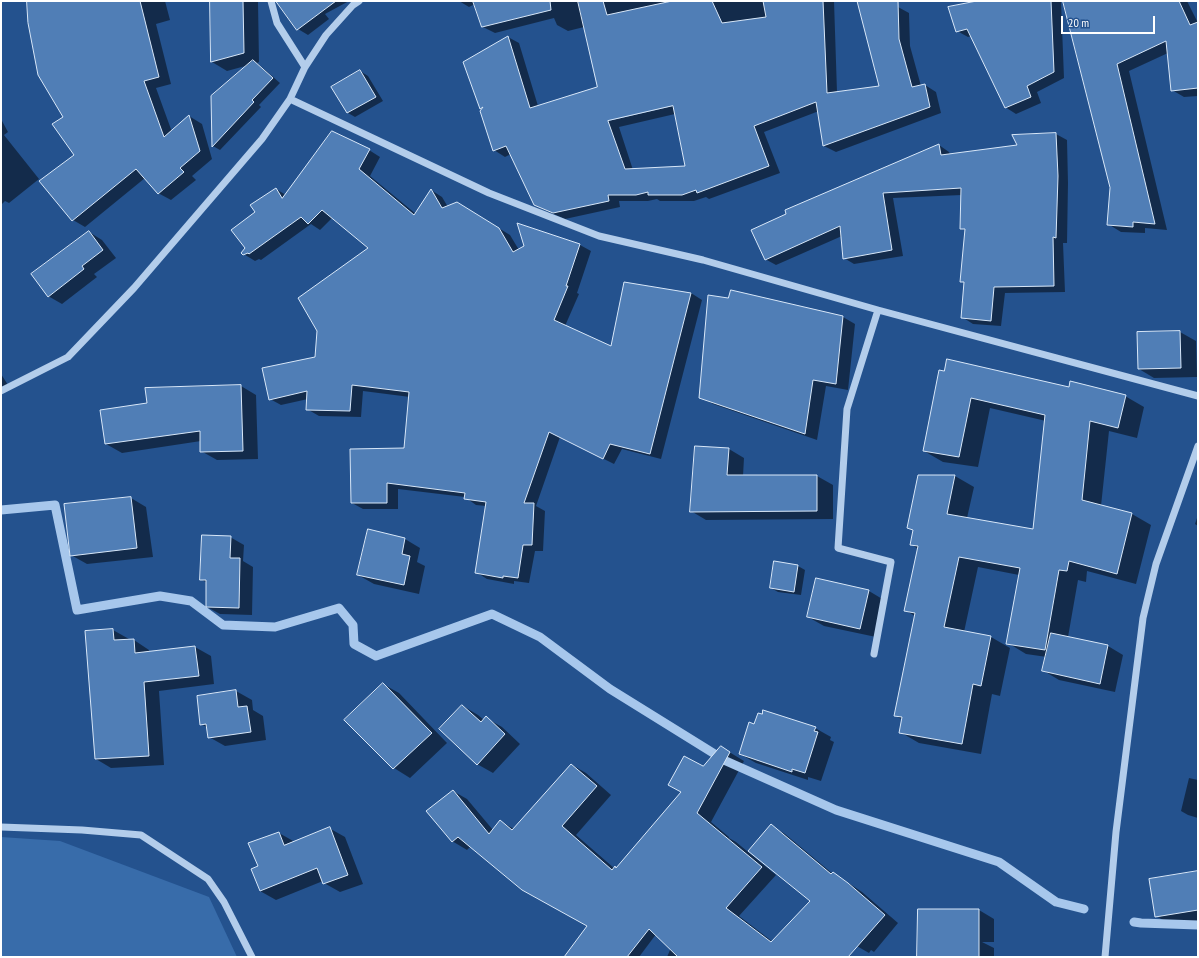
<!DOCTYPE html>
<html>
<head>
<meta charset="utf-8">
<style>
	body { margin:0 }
	#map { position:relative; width:1199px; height:958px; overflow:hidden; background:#24528e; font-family:"PT Sans Narrow",sans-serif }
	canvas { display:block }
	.frame { position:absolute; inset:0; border:2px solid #fff; pointer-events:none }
	.scale { position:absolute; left:1061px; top:16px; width:94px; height:18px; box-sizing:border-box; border:2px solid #fff; border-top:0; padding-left:5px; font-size:12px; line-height:14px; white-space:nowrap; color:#fff; -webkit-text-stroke:3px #24528e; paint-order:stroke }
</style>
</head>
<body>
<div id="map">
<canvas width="1199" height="958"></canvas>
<div class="frame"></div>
<div class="scale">20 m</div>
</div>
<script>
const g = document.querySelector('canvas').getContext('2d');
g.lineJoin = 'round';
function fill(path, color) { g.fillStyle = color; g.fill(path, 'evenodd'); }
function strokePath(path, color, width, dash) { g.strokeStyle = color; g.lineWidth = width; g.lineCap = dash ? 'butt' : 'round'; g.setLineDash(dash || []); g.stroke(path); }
fill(new Path2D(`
	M 1,837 L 60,841 L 209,897 L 237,957 L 1,957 Z`), '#386caa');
fill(new Path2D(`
	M 28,1 L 165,1 L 170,20 L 156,24 L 171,84 L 156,88 L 172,132 L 189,116 L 202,124 L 212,159 L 192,176 L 196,180 L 171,200 L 158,193 L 145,178 L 85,227 L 73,220 L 75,155 Z
	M 211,1 L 256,1 L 258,2 L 259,62 L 257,63 L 280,83 L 259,105 L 261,107 L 220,150 L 213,146 L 249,65 L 227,71 L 212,62 Z
	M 278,1 L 349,1 L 325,14 L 329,19 L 308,35 L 298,29 Z
	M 459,1 L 834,1 L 837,92 L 880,86 L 898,7 L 909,13 L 910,46 L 921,86 L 925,85 L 936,92 L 941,113 L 836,152 L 824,146 L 819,111 L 764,132 L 780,173 L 709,199 L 706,197 L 694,201 L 660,201 L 657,199 L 648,201 L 619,201 L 620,207 L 565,219 L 547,211 L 535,205 L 511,154 L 505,157 L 494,150 L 483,109 L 480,108 L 508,37 L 519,43 L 538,106 L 598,88 L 584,27 L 568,31 L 557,25 L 554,18 L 495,33 L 483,27 L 475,4 L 469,7 ZM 675,114 L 686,167 L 633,170 L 619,127 Z
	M 982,1 L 1061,1 L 1064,78 L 1037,92 L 1041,103 L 1016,114 L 1005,107 L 971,36 L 968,37 L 957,31 Z
	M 1064,1 L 1187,1 L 1198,23 L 1198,96 L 1184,97 L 1172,90 L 1168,53 L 1129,71 L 1167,230 L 1145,228 L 1145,233 L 1121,232 L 1108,224 L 1111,188 Z
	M 360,71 L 368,76 L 383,101 L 355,117 L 348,113 Z
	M 1,119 L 8,132 L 4,135 L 39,179 L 9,203 L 5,201 L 1,205 Z
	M 1056,134 L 1067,140 L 1068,183 L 1067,243 L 1063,243 L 1065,292 L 1005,293 L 1001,326 L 973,324 L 962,317 L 965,283 L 961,281 L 965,230 L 961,228 L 962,195 L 893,198 L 903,256 L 854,264 L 844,258 L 842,236 L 776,265 L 765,259 L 939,145 L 949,152 L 950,154 L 1018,146 Z
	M 369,150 L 380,157 L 370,176 L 416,214 L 431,190 L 442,197 L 448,207 L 469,210 L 510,235 L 519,250 L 580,245 L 591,251 L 577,293 L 579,294 L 565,326 L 612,348 L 691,293 L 702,300 L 661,459 L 622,449 L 614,464 L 560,437 L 536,506 L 545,511 L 543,551 L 535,551 L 529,583 L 514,581 L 514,584 L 487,579 L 476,572 L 486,506 L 476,505 L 465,497 L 398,489 L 398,509 L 363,509 L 352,503 L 405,449 L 410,397 L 363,391 L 361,417 L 319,416 L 307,409 L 308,399 L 281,405 L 270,399 L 316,358 L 370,248 L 332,218 L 320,230 L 311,224 L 261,260 L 259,259 L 255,261 L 242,253 L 246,248 L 256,212 L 276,189 L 286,195 Z
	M 89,232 L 102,240 L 116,258 L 94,274 L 97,277 L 62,304 L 48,296 Z
	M 843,317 L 855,324 L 848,390 L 826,386 L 817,440 L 713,404 L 700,397 Z
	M 1180,332 L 1196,341 L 1197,377 L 1154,378 L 1139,369 L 1138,333 Z
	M 940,372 L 1125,396 L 1144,407 L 1137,438 L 1109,431 L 1101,506 L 1132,514 L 1151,525 L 1136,584 L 1087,571 L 1086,582 L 1078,580 L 1068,637 L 1108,646 L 1123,655 L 1115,692 L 1059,680 L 1044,671 L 1047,657 L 1026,654 L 1008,643 L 1019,575 L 978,567 L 964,632 L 991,637 L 1010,648 L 1000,696 L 992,694 L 981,754 L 919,743 L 900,732 L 903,720 L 896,716 L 915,616 L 905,610 L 918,549 L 911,544 L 914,531 L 908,528 L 919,476 L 955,476 L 974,487 L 967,518 L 1034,530 L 1046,421 L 990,408 L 978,467 L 943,462 L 924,451 Z
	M 1,374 L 8,385 L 1,388 Z
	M 241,386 L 256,395 L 258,459 L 217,460 L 201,451 L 201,441 L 122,453 L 106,444 L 148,404 Z
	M 729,449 L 744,458 L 743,476 L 817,476 L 833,485 L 833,519 L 706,520 L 691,511 Z
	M 131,498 L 146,507 L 153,557 L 87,564 L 71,555 Z
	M 1198,515 L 1198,526 L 1195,524 Z
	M 230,537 L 244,545 L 243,561 L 253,567 L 252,615 L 220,614 L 207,607 L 207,583 L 201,579 Z
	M 405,539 L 420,548 L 417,562 L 425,566 L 419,594 L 374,584 L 358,575 Z
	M 798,566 L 805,570 L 801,595 L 778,592 L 771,588 Z
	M 869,591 L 884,600 L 876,637 L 824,626 L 808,617 Z
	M 113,630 L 129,639 L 129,641 L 134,640 L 149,650 L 149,653 L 195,647 L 211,656 L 214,684 L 159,691 L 164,765 L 111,768 L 96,759 Z
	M 383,684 L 399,693 L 447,743 L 410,778 L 394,768 L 375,749 Z
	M 236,691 L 252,700 L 253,710 L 263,716 L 266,740 L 225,746 L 209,737 L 208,728 L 201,724 Z
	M 463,706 L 478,715 L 484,720 L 486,718 L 502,727 L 520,744 L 493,773 L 477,764 Z
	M 755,725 L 815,728 L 831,737 L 830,740 L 834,742 L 821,781 L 808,777 L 808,780 L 756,763 L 740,754 Z
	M 721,747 L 744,761 L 711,822 L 729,837 L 729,838 L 736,842 L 776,875 L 739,916 L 773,942 L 811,901 L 771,826 L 785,834 L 833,874 L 847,882 L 862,892 L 898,923 L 874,952 L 871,950 L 869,953 L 855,945 L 840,957 L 667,957 L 705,869 L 639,957 L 565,957 L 589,926 L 471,846 L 467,850 L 452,841 L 453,791 L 467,799 L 493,830 L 500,821 L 514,829 L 572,765 L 586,773 L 611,795 L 576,835 L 614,868 L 617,869 Z
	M 1189,778 L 1198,780 L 1198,818 L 1188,815 L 1181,811 Z
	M 329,828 L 345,837 L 363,884 L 340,892 L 324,883 L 323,881 L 276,900 L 260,891 L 259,867 L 279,833 L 295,842 Z
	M 1198,872 L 1198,921 L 1172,925 L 1156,916 Z
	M 979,910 L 994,919 L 994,942 L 982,942 L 994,948 L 994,957 L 948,957 Z`), '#0007');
strokePath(new Path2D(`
	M 1,510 L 55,505 L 77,610 L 160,596 L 191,601 L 223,625 L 275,627 L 339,608 L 353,625 L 354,644 L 376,656 L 492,614 L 540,637 L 610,689 L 726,761 L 836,810 L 999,862 L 1056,902 L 1084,909
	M 1134,922 L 1141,923 L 1198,925`), '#a7c7ec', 9);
const building = new Path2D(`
	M 27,1 L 140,1 L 159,77 L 144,81 L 164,137 L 189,115 L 200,151 L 180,168 L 184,172 L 158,194 L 136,169 L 72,221 L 39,181 L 74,155 L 52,124 L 63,117 L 38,75 L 28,23 Z
	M 210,1 L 243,1 L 244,53 L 211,62 Z
	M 276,1 L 336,1 L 297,30 Z
	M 473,1 L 550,1 L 551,10 L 482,27 Z
	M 578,1 L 603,1 L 607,15 L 672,1 L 712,1 L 722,23 L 766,17 L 763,1 L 823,1 L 827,93 L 879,86 L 857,1 L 898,1 L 899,39 L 912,87 L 925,84 L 930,107 L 823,146 L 816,102 L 754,126 L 769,166 L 697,193 L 696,190 L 682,195 L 648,195 L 648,192 L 636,195 L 608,195 L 609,201 L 553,213 L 534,205 L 506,146 L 493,151 L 480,111 L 483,107 L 480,109 L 463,62 L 508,36 L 530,108 L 597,87 ZM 673,106 L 685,166 L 625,169 L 608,121 Z
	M 977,1 L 1051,1 L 1054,72 L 1027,86 L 1031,97 L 1005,108 L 967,29 L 956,32 L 948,7 Z
	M 1063,1 L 1179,1 L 1190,25 L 1198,22 L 1198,88 L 1171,91 L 1166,41 L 1117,64 L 1155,224 L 1133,222 L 1133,227 L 1107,225 L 1110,188 Z
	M 253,60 L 273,78 L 252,100 L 254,102 L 212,147 L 211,96 Z
	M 360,70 L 376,97 L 347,113 L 331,87 Z
	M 332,131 L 370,149 L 359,169 L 414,215 L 431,189 L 442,208 L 457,202 L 499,228 L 513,252 L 524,246 L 517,223 L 580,244 L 566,286 L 568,286 L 554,320 L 611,346 L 624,282 L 691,293 L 650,454 L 610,444 L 603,459 L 549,432 L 524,503 L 534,503 L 532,545 L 523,545 L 518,578 L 503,576 L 503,578 L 475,573 L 486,502 L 464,499 L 465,493 L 387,483 L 387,503 L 351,503 L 350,449 L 404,448 L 409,392 L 352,385 L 350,411 L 306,410 L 307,391 L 269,400 L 262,368 L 315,357 L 317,331 L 298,298 L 368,248 L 322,210 L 308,224 L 301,217 L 249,254 L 248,253 L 243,255 L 241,253 L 245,248 L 231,230 L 255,212 L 250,205 L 276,188 L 282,198 Z
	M 1056,133 L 1058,176 L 1056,238 L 1053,237 L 1054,286 L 994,287 L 991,321 L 961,318 L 964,282 L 960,282 L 965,229 L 960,229 L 961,188 L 883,193 L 892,250 L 843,259 L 840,226 L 765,260 L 751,230 L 786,214 L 785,210 L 939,144 L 941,155 L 1017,145 L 1012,135 Z
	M 89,231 L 103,250 L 82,266 L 84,269 L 48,297 L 31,274 Z
	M 731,290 L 843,316 L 836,384 L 813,380 L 805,434 L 699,398 L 708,295 L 728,298 Z
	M 1180,331 L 1181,368 L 1138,369 L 1137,332 Z
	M 947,359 L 1069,387 L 1070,381 L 1126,395 L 1118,428 L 1090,421 L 1082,500 L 1132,513 L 1117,574 L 1069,561 L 1067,571 L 1059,570 L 1045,650 L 1006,644 L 1020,568 L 959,557 L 944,627 L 991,636 L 981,686 L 973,684 L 962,744 L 899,733 L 902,717 L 894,716 L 915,613 L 904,611 L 918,546 L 910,545 L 913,530 L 907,528 L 918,475 L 955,475 L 947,514 L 1033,529 L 1045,415 L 971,398 L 959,457 L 923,451 L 939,370 L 944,371 Z
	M 241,385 L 243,451 L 200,452 L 200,431 L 105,444 L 100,410 L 147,403 L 145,388 Z
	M 695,446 L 729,448 L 727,475 L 817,475 L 817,511 L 690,512 Z
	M 131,497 L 137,548 L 70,556 L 64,504 Z
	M 368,529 L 405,538 L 402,554 L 410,556 L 404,585 L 357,575 Z
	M 202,535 L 231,536 L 230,558 L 240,558 L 239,608 L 206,607 L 206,580 L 200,580 Z
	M 774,561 L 798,565 L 794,592 L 770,588 Z
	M 816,578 L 869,590 L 860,629 L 807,617 Z
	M 113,629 L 114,640 L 134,639 L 135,653 L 195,646 L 199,676 L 144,682 L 149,756 L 95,759 L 85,631 Z
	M 1051,633 L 1108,645 L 1100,684 L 1042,671 Z
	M 383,683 L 432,733 L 393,769 L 344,720 Z
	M 236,690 L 238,707 L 247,706 L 251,732 L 208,738 L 206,724 L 200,725 L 197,696 Z
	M 462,705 L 481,722 L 486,716 L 505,734 L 477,765 L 439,729 Z
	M 763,710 L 816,727 L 814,731 L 818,732 L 805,773 L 792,769 L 792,772 L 739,754 L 749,722 L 754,724 L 758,713 L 762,714 Z
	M 721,746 L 730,752 L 697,813 L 762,867 L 726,908 L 771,942 L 810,901 L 748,851 L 771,824 L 831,874 L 833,872 L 848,883 L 885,915 L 848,957 L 678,957 L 649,929 L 627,957 L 564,957 L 587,926 L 522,890 L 458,837 L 452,842 L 426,811 L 453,790 L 489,834 L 500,820 L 512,830 L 571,764 L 597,786 L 562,826 L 612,870 L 615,866 L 616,868 L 681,792 L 668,785 L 684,756 L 703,766 Z
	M 330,827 L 348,875 L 323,884 L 317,868 L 260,891 L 251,869 L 258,866 L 248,843 L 279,832 L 284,845 Z
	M 1198,871 L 1198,910 L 1155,917 L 1149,879 Z
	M 918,909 L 979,909 L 979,957 L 917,957 Z`);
fill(building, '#507eb6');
strokePath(building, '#d8e7f8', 1);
strokePath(new Path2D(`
	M 271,1 L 277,23 L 305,67
	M 290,99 L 489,193 L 599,236 L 703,260 L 878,310 L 1198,396
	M 1,391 L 68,357 L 134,288 L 262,139 L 290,99 L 305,67 L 326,35 L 353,5 L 359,1
	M 874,654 L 891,562 L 838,548 L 847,409 L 878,310
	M 1,827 L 82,830 L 141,835 L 208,879 L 224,902 L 252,957
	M 1105,957 L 1116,832 L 1143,618 L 1156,564 L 1198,446`), '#b3cdeb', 7);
</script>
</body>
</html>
